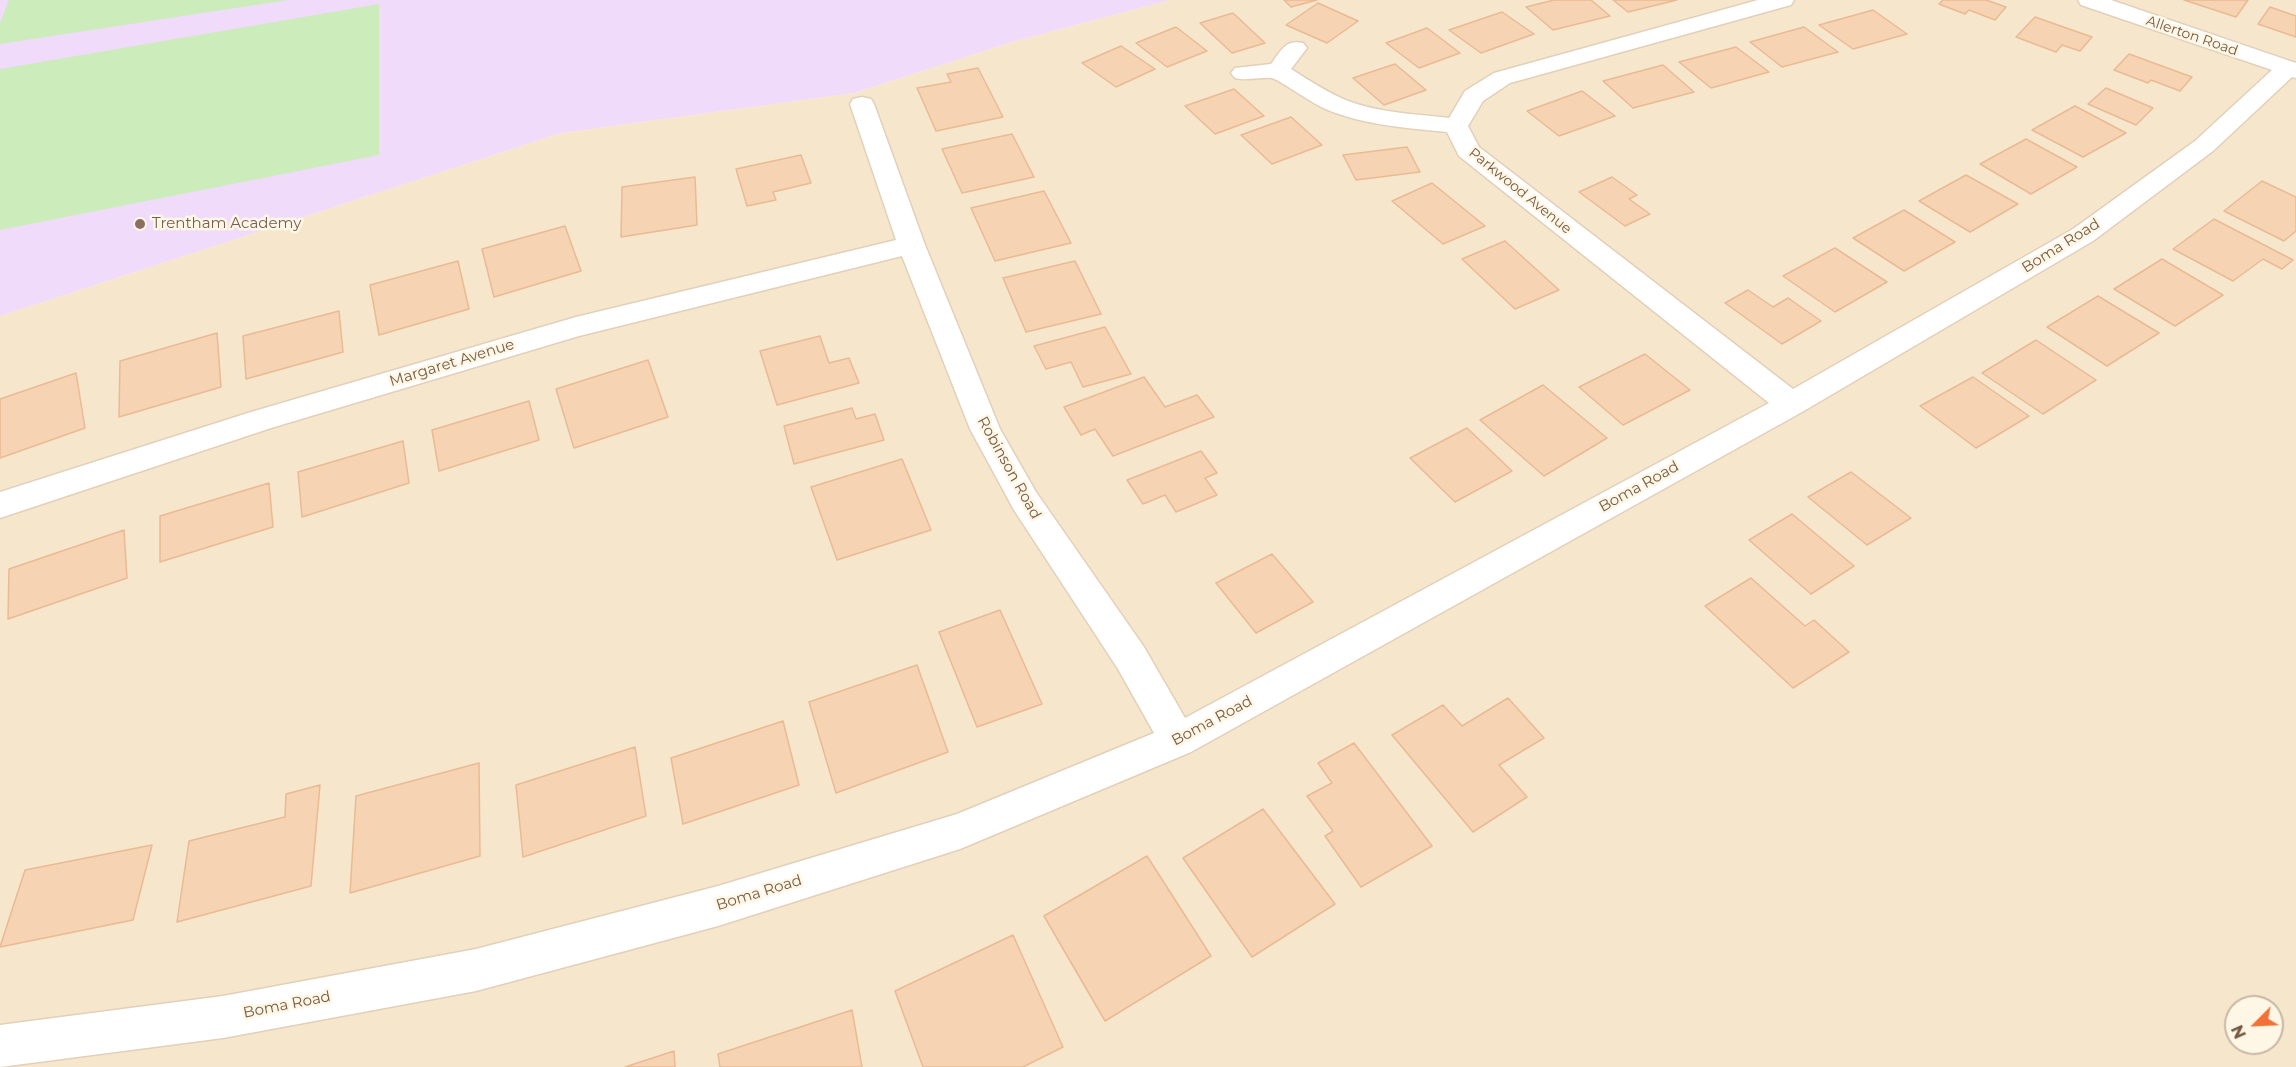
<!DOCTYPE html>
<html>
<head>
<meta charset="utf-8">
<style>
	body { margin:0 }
	#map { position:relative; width:2296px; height:1067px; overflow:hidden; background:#fef4de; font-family:Montserrat,sans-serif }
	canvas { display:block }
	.north { position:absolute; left:2224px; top:995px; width:60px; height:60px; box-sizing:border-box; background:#fff7e6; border:2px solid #c8b8a5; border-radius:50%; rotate:246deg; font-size:16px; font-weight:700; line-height:24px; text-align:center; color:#765a44 }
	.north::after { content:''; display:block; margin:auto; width:21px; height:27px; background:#f37038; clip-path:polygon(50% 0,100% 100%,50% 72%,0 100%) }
</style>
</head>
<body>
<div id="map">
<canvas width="2296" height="1067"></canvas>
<div class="north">N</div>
</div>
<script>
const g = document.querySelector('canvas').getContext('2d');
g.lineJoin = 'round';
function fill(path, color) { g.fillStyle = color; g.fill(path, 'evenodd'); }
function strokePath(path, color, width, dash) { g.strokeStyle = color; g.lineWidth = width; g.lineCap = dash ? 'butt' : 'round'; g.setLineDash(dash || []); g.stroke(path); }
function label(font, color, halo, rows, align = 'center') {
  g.font = font + ' Montserrat,sans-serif'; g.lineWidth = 5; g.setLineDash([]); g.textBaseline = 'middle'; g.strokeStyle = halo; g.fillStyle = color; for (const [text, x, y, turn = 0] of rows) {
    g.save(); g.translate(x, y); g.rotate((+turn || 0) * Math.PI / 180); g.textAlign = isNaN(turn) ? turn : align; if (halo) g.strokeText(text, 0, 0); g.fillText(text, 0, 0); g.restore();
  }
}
fill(new Path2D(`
	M 1170,0 L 2296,0 L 2296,1067 L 0,1067 L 0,316 L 561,133 L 854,93 L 1012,42 ZM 2236,1007 L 2272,1007 L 2272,1043 L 2236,1043 Z`), '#f6e6cc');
fill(new Path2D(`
	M 0,0 L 1170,0 L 1012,42 L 854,93 L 561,133 L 0,316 Z`), '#f1dbfa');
fill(new Path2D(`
	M 9,0 L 288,0 L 0,44 L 0,23 Z
	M 379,4 L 379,155 L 0,230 L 0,69 Z`), '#ccecbc');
const building = new Path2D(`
	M 1284,0 L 1317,0 L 1291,7 Z
	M 1554,0 L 1591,0 L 1610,16 L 1553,30 L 1526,7 Z
	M 1613,0 L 1677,0 L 1628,12 Z
	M 1943,0 L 1986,0 L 2006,7 L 1995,20 L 1969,10 L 1965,14 L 1939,4 Z
	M 2184,0 L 2248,0 L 2236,17 Z
	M 1318,3 L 1358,21 L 1327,43 L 1286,25 Z
	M 2270,7 L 2296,16 L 2296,37 L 2258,24 Z
	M 1873,10 L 1907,34 L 1853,49 L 1819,25 Z
	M 1502,12 L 1534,34 L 1481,53 L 1449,30 Z
	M 1233,13 L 1265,43 L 1232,53 L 1200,23 Z
	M 2035,17 L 2092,37 L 2080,51 L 2062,45 L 2056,52 L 2016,37 Z
	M 1176,27 L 1207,51 L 1167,67 L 1136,43 Z
	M 1804,27 L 1838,52 L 1782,67 L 1750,42 Z
	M 1427,28 L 1460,53 L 1419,68 L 1386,43 Z
	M 1121,46 L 1155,69 L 1116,87 L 1082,63 Z
	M 1736,47 L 1769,72 L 1711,88 L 1679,62 Z
	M 2129,54 L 2192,77 L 2180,91 L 2151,80 L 2148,83 L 2114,70 Z
	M 1395,64 L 1426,90 L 1384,105 L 1353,78 Z
	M 1663,65 L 1694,92 L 1633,108 L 1603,81 Z
	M 978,68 L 1003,117 L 936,131 L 917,88 L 951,82 L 947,74 Z
	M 2106,88 L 2153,108 L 2136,125 L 2088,104 Z
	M 1234,89 L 1264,116 L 1215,134 L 1185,106 Z
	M 1582,91 L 1615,116 L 1559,136 L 1527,111 Z
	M 2075,106 L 2126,133 L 2083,157 L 2032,130 Z
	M 1291,117 L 1322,145 L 1272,164 L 1241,135 Z
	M 1012,134 L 1034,177 L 962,193 L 942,149 Z
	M 2026,139 L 2077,167 L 2031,194 L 1980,164 Z
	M 1407,147 L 1420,172 L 1356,180 L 1343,155 Z
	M 801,155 L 811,183 L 773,192 L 776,200 L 747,206 L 736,169 Z
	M 1966,175 L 2018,204 L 1970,232 L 1919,201 Z
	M 695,177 L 697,225 L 621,237 L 622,187 Z
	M 1612,177 L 1637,195 L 1629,199 L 1650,214 L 1625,226 L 1579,192 Z
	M 2262,181 L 2296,197 L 2296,231 L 2284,241 L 2224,211 Z
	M 1432,183 L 1485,226 L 1443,244 L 1392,201 Z
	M 1044,191 L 1071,243 L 995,261 L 971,208 Z
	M 1904,210 L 1955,242 L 1904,271 L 1853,238 Z
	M 2214,219 L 2293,260 L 2282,269 L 2263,259 L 2233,281 L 2173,249 Z
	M 565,226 L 581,271 L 494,297 L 482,249 Z
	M 1505,241 L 1559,290 L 1515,309 L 1462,259 Z
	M 1835,248 L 1887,282 L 1835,312 L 1783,276 Z
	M 2162,259 L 2223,295 L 2175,326 L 2114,289 Z
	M 458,261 L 469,309 L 379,335 L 370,285 Z
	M 1075,261 L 1101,314 L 1026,332 L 1003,278 Z
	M 1748,290 L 1773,307 L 1788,298 L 1821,321 L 1782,344 L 1725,303 Z
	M 2098,296 L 2159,333 L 2107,366 L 2047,327 Z
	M 339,311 L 343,352 L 246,379 L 243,336 Z
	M 1105,327 L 1131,374 L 1083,387 L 1071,362 L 1046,369 L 1034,346 Z
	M 217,333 L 221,387 L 119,417 L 120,361 Z
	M 820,336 L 829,363 L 849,358 L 859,383 L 777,405 L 760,351 Z
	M 2036,340 L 2096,380 L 2043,414 L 1982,373 Z
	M 1645,354 L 1690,390 L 1623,425 L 1579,387 Z
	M 648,360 L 668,417 L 574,448 L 556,389 Z
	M 76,373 L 85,428 L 0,458 L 0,399 Z
	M 1144,377 L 1165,407 L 1197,395 L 1214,417 L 1113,456 L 1095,429 L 1081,435 L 1064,407 Z
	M 1973,377 L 2029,416 L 1976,448 L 1920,406 Z
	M 1543,385 L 1607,438 L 1544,476 L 1480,420 Z
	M 529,401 L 539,440 L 439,471 L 432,430 Z
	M 852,408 L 856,419 L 875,414 L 884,440 L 794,464 L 784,426 Z
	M 1467,428 L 1512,471 L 1455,502 L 1410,458 Z
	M 403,441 L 409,483 L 302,517 L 298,472 Z
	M 1201,451 L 1217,473 L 1205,478 L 1217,495 L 1176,512 L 1165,495 L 1143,504 L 1127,480 Z
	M 902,459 L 931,530 L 837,560 L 811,487 Z
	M 1851,472 L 1911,518 L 1867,545 L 1808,497 Z
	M 269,483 L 273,527 L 160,562 L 160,516 Z
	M 1792,514 L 1854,566 L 1811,594 L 1749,540 Z
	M 124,530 L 127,578 L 8,619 L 9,569 Z
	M 1272,554 L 1313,602 L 1256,633 L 1216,583 Z
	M 1751,578 L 1805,626 L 1814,620 L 1849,652 L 1793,688 L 1705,606 Z
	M 1000,610 L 1042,704 L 977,727 L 939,632 Z
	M 917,665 L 948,752 L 836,793 L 809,702 Z
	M 1508,698 L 1544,738 L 1499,765 L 1527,797 L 1473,832 L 1392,735 L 1443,705 L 1462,726 Z
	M 783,721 L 799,785 L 683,824 L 671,758 Z
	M 1354,743 L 1432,846 L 1361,887 L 1325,836 L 1333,831 L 1307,796 L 1332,783 L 1318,763 Z
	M 635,747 L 646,816 L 523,857 L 516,785 Z
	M 479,763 L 480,856 L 350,893 L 356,796 Z
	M 320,785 L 311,886 L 177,922 L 189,841 L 285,817 L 286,794 Z
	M 1263,809 L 1335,904 L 1252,957 L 1183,858 Z
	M 152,845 L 133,920 L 0,947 L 25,870 Z
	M 1147,856 L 1211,956 L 1105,1021 L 1044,916 Z
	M 1013,935 L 1063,1047 L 1023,1067 L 923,1067 L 895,991 Z
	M 852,1010 L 862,1067 L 720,1067 L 718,1054 Z
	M 674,1051 L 675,1067 L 625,1067 Z`);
fill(building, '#f6d3b3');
strokePath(building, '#eaba93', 1.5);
const street = new Path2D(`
	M 1758,0 L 1794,0 L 1791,5 L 1510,83 L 1483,101 L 1468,126 L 1479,147 L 1793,389 L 2073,229 L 2195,141 L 2272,70 L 2081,5 L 2078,0 L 2111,0 L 2296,63 L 2296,78 L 2292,77 L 2213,151 L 2093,241 L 1802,412 L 1191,752 L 960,849 L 718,926 L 476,991 L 223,1038 L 0,1067 L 0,1025 L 223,996 L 476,949 L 718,886 L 957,814 L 1154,733 L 1118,669 L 1014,510 L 970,429 L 902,256 L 579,336 L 271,428 L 0,518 L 0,492 L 251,412 L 576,317 L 896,240 L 850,104 L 853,99 L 862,97 L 871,99 L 874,104 L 925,245 L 1000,429 L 1036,492 L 1144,647 L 1185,718 L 1769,403 L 1459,156 L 1447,132 C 1407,128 1365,125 1328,110 C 1314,105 1280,80 1272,78 C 1259,77 1247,81 1235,78 L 1231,73 L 1235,68 L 1271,64 C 1281,51 1285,39 1303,43 L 1307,48 L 1291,69 C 1310,81 1328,93 1348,101 C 1380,113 1415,114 1449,118 L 1465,91 L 1494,73 Z`);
strokePath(street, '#e2d0ba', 3);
fill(street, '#fff');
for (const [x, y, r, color] of [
	[140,224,6,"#8d6e63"]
]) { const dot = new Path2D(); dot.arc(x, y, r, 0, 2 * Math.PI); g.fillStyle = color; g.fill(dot); strokePath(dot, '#fff7e6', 2); }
label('14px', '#765a44', '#fff7e6', [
	["Allerton Road",2192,36,19],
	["Parkwood Avenue",1520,191,39]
]);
label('15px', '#785e54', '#fff7e6', [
	["Trentham Academy",152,224]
], 'left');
label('15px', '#765a44', '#fff7e6', [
	["Boma Road",2061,246,-32],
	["Margaret Avenue",452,363,-17],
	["Robinson Road",1009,468,61],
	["Boma Road",1639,487,-29],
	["Boma Road",1212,721,-28],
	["Boma Road",759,893,-17],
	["Boma Road",287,1005,-11]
]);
</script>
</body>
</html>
